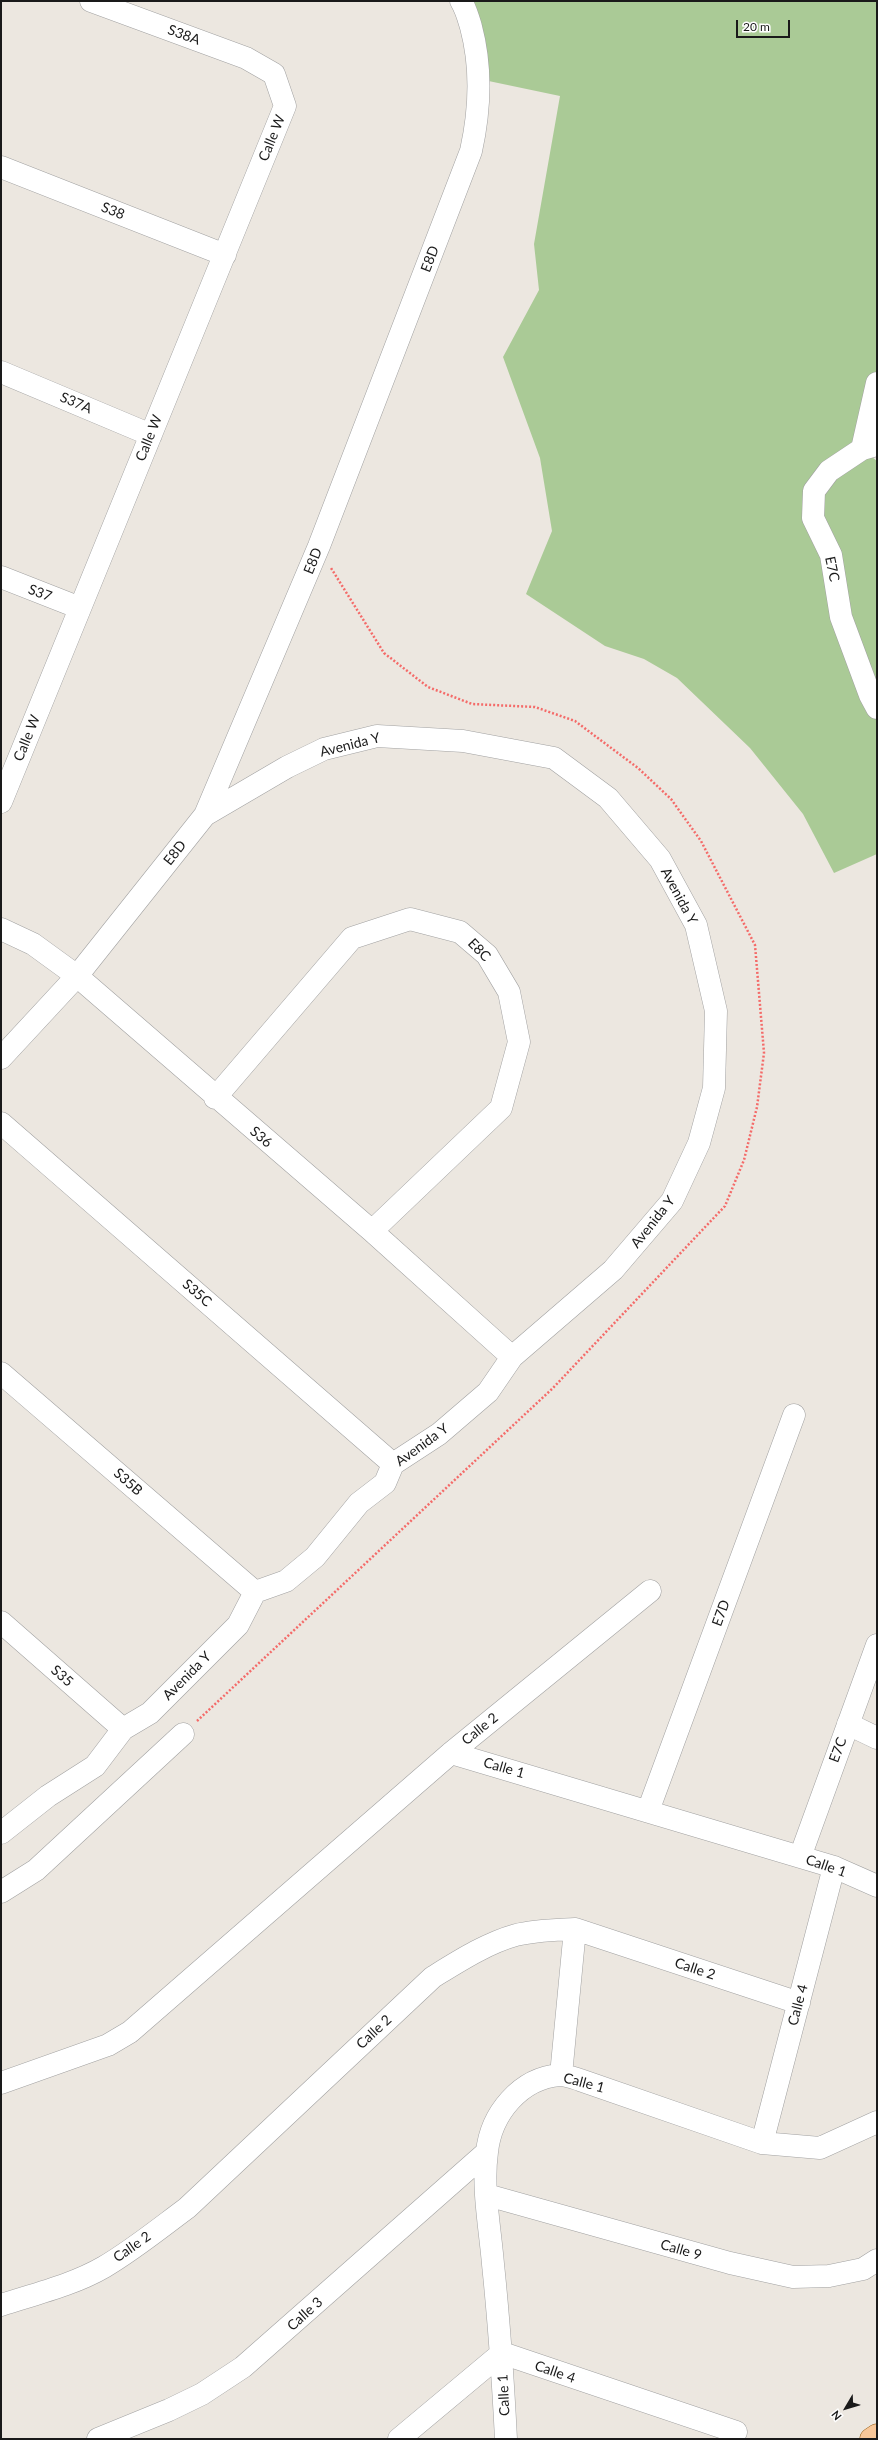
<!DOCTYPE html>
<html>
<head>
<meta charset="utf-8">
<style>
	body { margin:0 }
	#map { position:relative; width:878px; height:2440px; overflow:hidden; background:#ece7e0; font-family:Lato,sans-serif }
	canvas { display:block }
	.frame { position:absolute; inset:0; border:2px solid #1a1a1a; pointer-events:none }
	.north { position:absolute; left:826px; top:2388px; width:40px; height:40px; -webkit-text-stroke:3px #fff; paint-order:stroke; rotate:232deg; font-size:11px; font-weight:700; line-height:16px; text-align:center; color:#1a1a1a }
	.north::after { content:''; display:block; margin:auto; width:14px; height:18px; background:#1a1a1a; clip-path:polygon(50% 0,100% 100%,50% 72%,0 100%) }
	.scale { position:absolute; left:736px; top:20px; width:54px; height:18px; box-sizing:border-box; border:2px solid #1a1a1a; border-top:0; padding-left:5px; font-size:12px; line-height:14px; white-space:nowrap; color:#1a1a1a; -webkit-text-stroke:3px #fff; paint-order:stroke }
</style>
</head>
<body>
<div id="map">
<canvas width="878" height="2440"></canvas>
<div class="frame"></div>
<div class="north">N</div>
<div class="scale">20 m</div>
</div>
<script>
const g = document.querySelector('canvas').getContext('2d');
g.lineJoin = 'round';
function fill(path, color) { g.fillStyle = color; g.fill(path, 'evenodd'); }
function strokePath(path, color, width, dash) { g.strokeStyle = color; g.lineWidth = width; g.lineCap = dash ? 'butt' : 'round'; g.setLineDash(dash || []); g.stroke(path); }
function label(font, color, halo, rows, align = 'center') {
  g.font = font + ' Lato,sans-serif'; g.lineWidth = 4; g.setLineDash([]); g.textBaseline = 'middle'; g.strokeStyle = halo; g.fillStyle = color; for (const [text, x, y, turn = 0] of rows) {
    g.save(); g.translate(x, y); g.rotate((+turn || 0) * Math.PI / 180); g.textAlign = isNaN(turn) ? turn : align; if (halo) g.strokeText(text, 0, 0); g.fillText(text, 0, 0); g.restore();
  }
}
fill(new Path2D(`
	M 461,1 L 877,1 L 877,383 L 862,449 L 877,461 L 877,854 L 834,873 L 803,814 L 750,748 L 677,678 L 644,659 L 605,646 L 526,594 L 552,531 L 540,458 L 503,357 L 539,290 L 534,244 L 560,96 L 479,79 Z`), '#aaca96');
const minor = new Path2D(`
	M 1,167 L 225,255
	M 1,372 L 151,435
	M 877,445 L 862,449 L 829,471 L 814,491 L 813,518 L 831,555 L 841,617 L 870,695 L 877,708
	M 862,449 L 877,383
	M 1,577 L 80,608
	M 1,802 L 285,106 L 274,74 L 246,58 L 91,1
	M 1,929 L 33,944 L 77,976 L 372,1231 L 512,1357
	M 1,1058 L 77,976 L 205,815 L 319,546 L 471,151 C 480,110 482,68 471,27 C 468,17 466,9 461,1
	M 215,1098 L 352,938 L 410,919 L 460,932 L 487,955 L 509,992 L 519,1042 L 501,1108 L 372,1231
	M 1,1123 L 393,1464
	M 1,1373 L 255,1592
	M 1,1622 L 123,1729
	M 848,1724 L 877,1738
	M 451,1753 L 834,1867 L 877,1886
	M 648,1811 L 794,1415
	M 1,1833 L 48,1796 L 95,1766 L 123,1729 L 150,1713 L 238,1625 L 255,1592 L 286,1581 L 315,1557 L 359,1503 L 385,1483 L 393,1464 L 439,1434 L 488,1392 L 512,1357 L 613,1270 L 672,1201 L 699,1143 L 714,1088 L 716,1011 L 696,925 L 660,859 L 608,798 L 554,758 L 463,741 L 377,736 L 324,749 L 287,767 L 205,815
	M 800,1857 L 877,1645
	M 1,1892 L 36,1870 L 183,1734
	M 561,2075 L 575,1929
	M 1,2083 L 108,2045 L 130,2032 L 451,1753 L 650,1591
	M 762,2143 L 834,1867
	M 487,2195 L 730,2263 L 793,2277 L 829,2276 L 863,2269 L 877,2260
	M 1,2305 C 35,2294 73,2285 104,2267 C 133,2250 160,2228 187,2208 L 433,1977 C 459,1961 487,1943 516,1935 C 535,1930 555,1930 575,1929 L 799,2003
	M 98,2439 L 169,2410 L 202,2394 L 243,2367 L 487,2152
	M 399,2439 L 502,2353 L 736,2432
	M 506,2439 C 503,2380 499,2322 493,2264 C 490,2228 482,2188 487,2152 C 491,2114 520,2078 560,2075 C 566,2075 574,2078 580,2080 L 762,2143 L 820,2148 L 877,2122`);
const major = new Path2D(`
	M 871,2439 L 877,2435`);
strokePath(minor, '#a1a1a1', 23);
strokePath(major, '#8c5405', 23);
strokePath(new Path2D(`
	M 197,1721 L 553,1388 L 725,1206 L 744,1160 L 757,1107 L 764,1053 L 755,945 L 701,841 L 671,799 L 638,768 L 575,721 L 535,707 L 472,704 L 428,687 L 384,653 L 331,568`), '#f46b69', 2.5, [2, 2]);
strokePath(minor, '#fff', 22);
strokePath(major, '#f8c799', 22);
label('14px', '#1a1a1a', '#fff', [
	["S38A",184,35,20],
	["Calle W",272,138,-68],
	["S38",113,211,22],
	["E8D",430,259,-69],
	["S37A",76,403,23],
	["Calle W",149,438,-68],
	["E8D",313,561,-68],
	["E7C",832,569,78],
	["S37",40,593,21],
	["Calle W",27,738,-68],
	["Avenida Y",350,745,-14],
	["E8D",175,853,-52],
	["Avenida Y",679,896,62],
	["E8C",479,950,46],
	["S36",261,1137,40],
	["Avenida Y",653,1222,-52],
	["S35C",197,1293,41],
	["Avenida Y",422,1445,-36],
	["S35B",128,1482,41],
	["E7D",721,1613,-70],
	["S35",62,1676,41],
	["Avenida Y",187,1676,-45],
	["Calle 2",480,1729,-39],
	["E7C",838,1750,-70],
	["Calle 1",504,1768,16],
	["Calle 1",826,1866,19],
	["Calle 2",695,1969,18],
	["Calle 4",798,2005,-75],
	["Calle 2",374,2032,-43],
	["Calle 1",584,2083,15],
	["Calle 2",132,2247,-35],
	["Calle 9",681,2250,16],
	["Calle 3",305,2314,-42],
	["Calle 4",555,2372,19],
	["Calle 1",504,2395,-93]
]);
</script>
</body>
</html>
